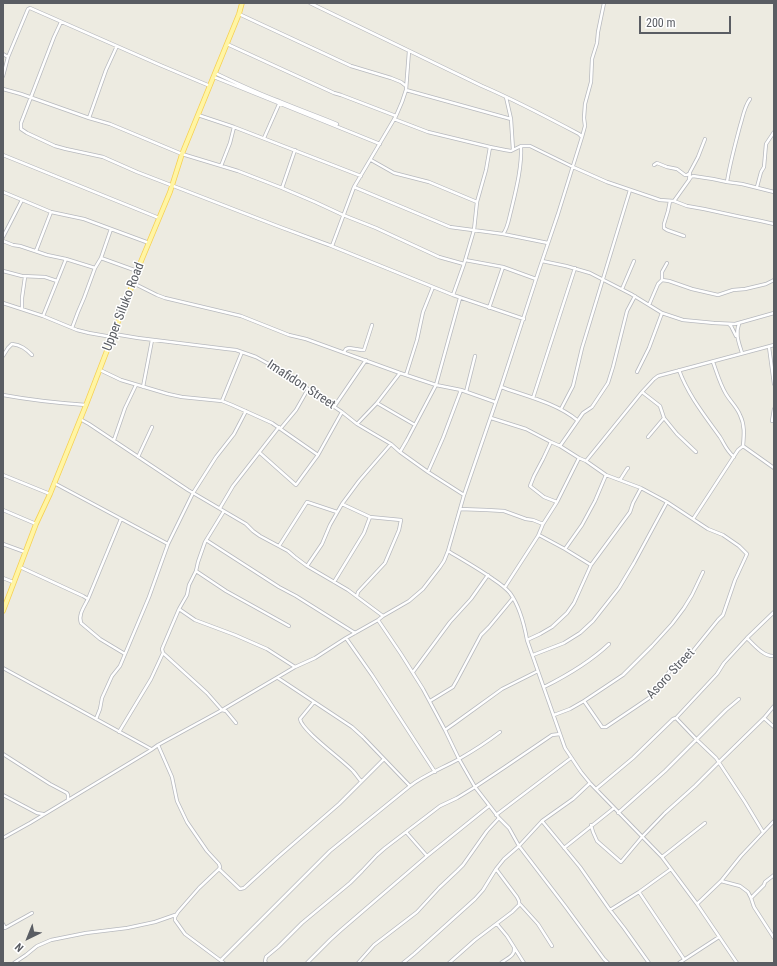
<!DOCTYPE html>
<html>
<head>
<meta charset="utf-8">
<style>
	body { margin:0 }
	#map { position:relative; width:777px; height:966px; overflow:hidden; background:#edebe1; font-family:"Roboto Condensed",sans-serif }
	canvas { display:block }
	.frame { position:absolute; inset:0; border:4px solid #5a5d63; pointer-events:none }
	.north { position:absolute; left:8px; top:918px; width:40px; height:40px; -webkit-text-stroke:3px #fff; paint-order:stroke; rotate:223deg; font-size:11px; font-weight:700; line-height:16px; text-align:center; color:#5a5d63 }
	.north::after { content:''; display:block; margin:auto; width:14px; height:18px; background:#5a5d63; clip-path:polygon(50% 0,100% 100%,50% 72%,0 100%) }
	.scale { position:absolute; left:639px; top:16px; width:92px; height:18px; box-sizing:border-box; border:2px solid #5a5d63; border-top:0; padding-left:5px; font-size:12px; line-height:14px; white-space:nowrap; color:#5a5d63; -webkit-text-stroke:3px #fff; paint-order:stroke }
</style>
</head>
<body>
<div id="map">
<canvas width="777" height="966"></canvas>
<div class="frame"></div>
<div class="north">N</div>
<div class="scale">200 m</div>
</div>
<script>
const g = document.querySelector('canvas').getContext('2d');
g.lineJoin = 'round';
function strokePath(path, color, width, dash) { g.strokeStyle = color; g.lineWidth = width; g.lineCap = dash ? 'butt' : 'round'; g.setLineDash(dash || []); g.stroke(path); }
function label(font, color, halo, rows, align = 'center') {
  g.font = font + ' "Roboto Condensed",sans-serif'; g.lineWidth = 3; g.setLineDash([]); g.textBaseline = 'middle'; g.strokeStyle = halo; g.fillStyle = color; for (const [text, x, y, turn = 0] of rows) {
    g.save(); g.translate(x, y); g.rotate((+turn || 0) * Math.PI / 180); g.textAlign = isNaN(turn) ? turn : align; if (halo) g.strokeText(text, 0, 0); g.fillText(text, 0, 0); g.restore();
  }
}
const street = new Path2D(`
	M 239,14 L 351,66 L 391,78 L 401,82 L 406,86
	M 61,22 L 54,37 L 21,123 L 21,129 L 27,133 L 55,146 L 66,149 L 103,157 L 137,172 L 280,227 L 329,245 L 453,295 L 524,319
	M 227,44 L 334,93 L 341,95 L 396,116
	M 409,51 L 406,90 L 511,119
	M 3,54 L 8,57
	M 215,73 C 236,83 257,93 279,101 C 298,109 318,116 337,124
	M 3,76 L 8,57 L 28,9 L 30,8 L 160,65 L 210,86
	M 214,77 L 380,144
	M 3,89 L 21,94 L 89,118 L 110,124 L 182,154 L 238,171 L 282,188 L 315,202 L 343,215 L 376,228 L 439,257 L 464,264
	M 506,97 L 511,119 L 513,150
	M 198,115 L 234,127 L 361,176
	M 89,118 L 106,70 L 117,46
	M 394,119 L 428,132 L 490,147 L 486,170 L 477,202 L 474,230 L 464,264 L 453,295
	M 582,137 L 585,126 L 584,118 L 585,104 L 591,82 L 592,59 L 597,43 L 598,32 L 604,3
	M 264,138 L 280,102
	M 490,147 L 505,150 L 511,151 L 521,146 L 530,146 L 573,167 L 607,182 L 660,200 L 674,201 L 687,206 L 704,209 L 741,217 L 761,221 L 774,224
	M 3,155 L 159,218
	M 371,160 L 394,173 L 429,182 L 477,202
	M 654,165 L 657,163 L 667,167 L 677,169 L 685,175 L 687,175 L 690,173
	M 221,166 L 230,143 L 234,127
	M 689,180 L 691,177 L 693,176 L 713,179 L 727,182 L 742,184 L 774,192
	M 727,182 C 730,163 735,145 740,126 C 743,117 744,107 750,99
	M 354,187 L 450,227 L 503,234 C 508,228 509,218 511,211 C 516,190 522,167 521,146
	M 757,187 L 761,172 L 764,167 L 766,144 L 774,132
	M 282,188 L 295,150
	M 3,192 L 51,212 L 84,219 L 149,243
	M 670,201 L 668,211 L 664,224 L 664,228 L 667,230 L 684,236
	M 674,201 L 689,180 L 690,172 L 698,157 L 705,139
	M 503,234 L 548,243
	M 3,237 L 22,200
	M 3,241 L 13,245 L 20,246 L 47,255 L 66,259 L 95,268
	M 332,246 L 354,187 L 396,116 L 402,102 L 406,90
	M 36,251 L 51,212
	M 101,258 L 111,229
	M 465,260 L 503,267 L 536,279
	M 542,261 L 566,266 L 590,273 L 631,294 L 662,313 L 683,320 L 714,323 L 735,324 L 774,313
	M 3,271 L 22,276 L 45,277 L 57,281
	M 662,280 L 662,272 L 667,263
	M 133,283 L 157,295 L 165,298 L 241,316 L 289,335 L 306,339 L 400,373 L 436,385 L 461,390 L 495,402
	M 622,289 L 634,261
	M 3,303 L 43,316 L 77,330 L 89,333 L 112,337
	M 649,305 L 658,284 L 662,280 L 669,281 L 692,289 L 718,295 L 733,290 L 745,289 L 766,284 L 774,280
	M 489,308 L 503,267
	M 22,309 L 22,298 L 25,277
	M 43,316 L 66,259
	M 729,324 L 731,326 L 736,336
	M 739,324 C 735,334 739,343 742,353
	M 72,328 L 78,312 L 84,298 L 95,268 L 101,258 L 137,271
	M 114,334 L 138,338 L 227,349 L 236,350 L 256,357 L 285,373 L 308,389 L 342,412 L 357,424 L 391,444 L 400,452 L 428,472 L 464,495
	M 769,347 L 774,384
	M 344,352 L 346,349 L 349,348 L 362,350 L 364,350 L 372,325
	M 3,356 L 8,348 L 12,344 C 21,345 26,349 32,355
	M 713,362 C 717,373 720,384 726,394 C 730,401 737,407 740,415 C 745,425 744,435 743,446 L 774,468
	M 100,370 L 121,380 L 168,394 L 182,397 L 222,401 L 232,405 L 272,423 L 318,455 L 342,412
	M 679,370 C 688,395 705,416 720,437 C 725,445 726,450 734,457
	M 637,372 L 649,348 L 662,313
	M 406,375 L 417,340 L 423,312 L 433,287
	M 143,387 L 152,340
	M 501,387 C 526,396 556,403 577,420
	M 466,392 L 475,356
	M 642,392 L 660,406 L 664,418 L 677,434 L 696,452
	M 3,395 C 30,400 58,403 86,405
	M 533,398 L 575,268
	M 222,401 L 242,352
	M 377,403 L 415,425
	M 334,407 L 366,360
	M 561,409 L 573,386 L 582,348 L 630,190
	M 491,418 L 526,429 L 551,442 L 560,446 L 579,458 L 586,461 L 606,475 L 641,488 L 667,502 L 708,529 L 723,535 L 739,546 L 747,554 L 735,580 L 723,615 L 718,620 L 688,657 L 674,667 L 669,672 L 652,696 L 606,727 L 602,727 L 584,701
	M 80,419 L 89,424 L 188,490 L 246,524 L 253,531 L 260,536 L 288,551 L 295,557 L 307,566 L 348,590 L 383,616
	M 772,421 L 774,409
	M 357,424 L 377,403 L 400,373
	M 281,428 L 296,410 L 308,389
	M 648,437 L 664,418
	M 114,440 L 125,408 L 136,385
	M 551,442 L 543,459 L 534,476 L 530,486 L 544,497 L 557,502
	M 560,446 L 583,413 L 592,407 L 608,383 L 613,367 L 627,311 L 635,296
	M 400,452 L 407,440 L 436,385 L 460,298
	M 260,453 L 296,485 L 318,455
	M 138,457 L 152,427
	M 586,461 L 642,392 L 654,379 L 658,376 L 774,345
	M 428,472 L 443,438 L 461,390
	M 3,475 L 50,494
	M 620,480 L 627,469 L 628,468
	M 54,483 L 168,544
	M 342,504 L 370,517 L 401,520 L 399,530 L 385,563 L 358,592 L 357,596
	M 220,508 L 233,486 L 279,427
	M 460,509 L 487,510 L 504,511 L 526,519 L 533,520 L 543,524
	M 3,510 L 36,524
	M 224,511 L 205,542 L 198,562 L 196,571 L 189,585 L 187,595 L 179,609 L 162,649 L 163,653 L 207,693 L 222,710 L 226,711 L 236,723
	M 693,519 L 738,450 L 743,446
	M 539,535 L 565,549 L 591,565
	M 206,540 L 279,587 L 296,596 L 355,633
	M 3,544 L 25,552
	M 279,546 L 307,502 L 337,512
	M 565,549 L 582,525 L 595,501 L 606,475
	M 448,551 C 463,560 479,569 493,579 C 499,583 505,587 510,593 C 520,607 524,623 527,640 L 565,748 L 581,772 L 590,783 L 662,857 L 697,904 L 737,963
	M 307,566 L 322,544 L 330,525 L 342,504 L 359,481 L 391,444
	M 20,567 L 83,596 L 88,599 C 84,607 78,615 81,623 L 100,639 L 125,654
	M 196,571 L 226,591 L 289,626
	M 3,578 L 13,582
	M 334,582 L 364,533 L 370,517
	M 505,587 L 538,536 L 543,524 L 557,502 L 579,458
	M 88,599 L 121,519
	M 179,609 L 195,620 L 235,635 L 267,649 L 295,667
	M 378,620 L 401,654 L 423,689 L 445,730 L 459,759 L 475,787 L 499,818 L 509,828 L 519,846 L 565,906 L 604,959 L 608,963
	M 346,638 L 372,675 L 435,772
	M 747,638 C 754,645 764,657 774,656
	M 527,640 L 540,634 L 552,627 L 567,613 L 574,603 L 591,565 L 630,512 L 633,503 L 641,488
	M 533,655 L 564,643 L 580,633 L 593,621 L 619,588 L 634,563 L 667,502
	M 3,668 L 151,749
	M 413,672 L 450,622 L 471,599 L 488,575
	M 278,678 L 352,727 L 363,737 L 410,786
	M 544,687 C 568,675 590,662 609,644
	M 430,701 L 453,687 L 457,680 L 481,635 L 489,627 L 513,598
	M 314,702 L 300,719 C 302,731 343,760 353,771 C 356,774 358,778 361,781
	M 554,715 L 570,709 L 584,701 L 623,675 L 652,646 L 672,624 L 684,608 L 692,595 L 703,572
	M 676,718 L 697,740 L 716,758 L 745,802 L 763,832
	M 764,718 L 774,727
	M 96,719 L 100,709 L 102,698 L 112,676 L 120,666 L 149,597 L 168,544 L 193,493 L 216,457 L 234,434 L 246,411
	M 445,730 L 455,723 L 502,689 L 538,671
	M 119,732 L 151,679 L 163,653
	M 158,745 L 172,777 L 177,801 L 187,822 L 207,851 L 219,864 L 220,867 L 219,869 L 199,888 L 178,912 L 175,917 L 175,920 L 185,934 L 224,963
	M 3,754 L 50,784 L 67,793 L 68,795 L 68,799
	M 596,789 L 633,758 L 673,719 L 676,718 L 717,674 L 724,663 L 747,638 L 774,612
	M 3,795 L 37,813 L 43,814
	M 618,813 L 665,771 L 726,710 L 739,699
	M 496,815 L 571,758
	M 542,821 L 580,867 L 610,910 L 624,928 L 649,963
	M 591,825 L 593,832 L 597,841 L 621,862 L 642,837 L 665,813 L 695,786 L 718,763 L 764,718 L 774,706
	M 406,832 L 427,856
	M 3,838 L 30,823 L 151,750 L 158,745 L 222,710 L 295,667 L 315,658 L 346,638 L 378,620 L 383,616 L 409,601 L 423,589 L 440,567 L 444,561 L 448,551 L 464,495 L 501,387 L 538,273 L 558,214 L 582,137 L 579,134 C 547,117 515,100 482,86 L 310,3
	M 564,848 L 614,808
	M 662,857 L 705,823
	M 219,869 L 240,889 L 244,888 L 278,857 L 339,804 L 384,759
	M 721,881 L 740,886 L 748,892 L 751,898 L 754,907 L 774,938
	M 639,892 L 684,959
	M 751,898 L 764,885 L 765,882 L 774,875
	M 519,903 L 538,924 L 552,946
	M 697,904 L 721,881 L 741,856 L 774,821
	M 610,910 L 639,892 L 671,869
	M 3,924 L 5,928 L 32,913
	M 497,924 L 507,936 L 524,963
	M 221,960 L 330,851 L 410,786 C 424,775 443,768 459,759 C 473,751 487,742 500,732
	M 14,963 L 26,955 L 37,946 L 51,940 L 86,933 L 127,928 L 155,922 L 175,915
	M 266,963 L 265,961 L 266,957 L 278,947 L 302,923 L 350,883 L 362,871 L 377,855 L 385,848 L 440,806 L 457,798 L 475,787 L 505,767 L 552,735 L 560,734
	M 307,963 L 330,940 L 341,930 L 427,856 L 489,806
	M 358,963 L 374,945 L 417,912 L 439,888 L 457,871 L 463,865 L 487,831 L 499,818
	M 403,963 L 414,954 L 475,899 L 483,890 L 496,869 L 504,859 L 519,846 L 542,821 L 573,799 L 590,783
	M 449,963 L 475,940 L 512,912 L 519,905 L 519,901 L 517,897 L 496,869
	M 501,963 C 506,959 515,956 514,949
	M 679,963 L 719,937`);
const primary = new Path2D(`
	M 3,611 L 36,524 L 50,494 L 86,405 L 133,283 L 137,271 L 170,192 L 182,154 L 239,14 L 242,3`);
strokePath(street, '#b7b9be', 4);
strokePath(primary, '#f6d051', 5.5);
strokePath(street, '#fff', 2.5);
strokePath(primary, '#fff5a4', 4);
label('13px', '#5a5d63', '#fff', [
	["Upper Siluko Road",124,307,-69],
	["Imafidon Street",301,385,33],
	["Asoro Street",671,674,-47]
]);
</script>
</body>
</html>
